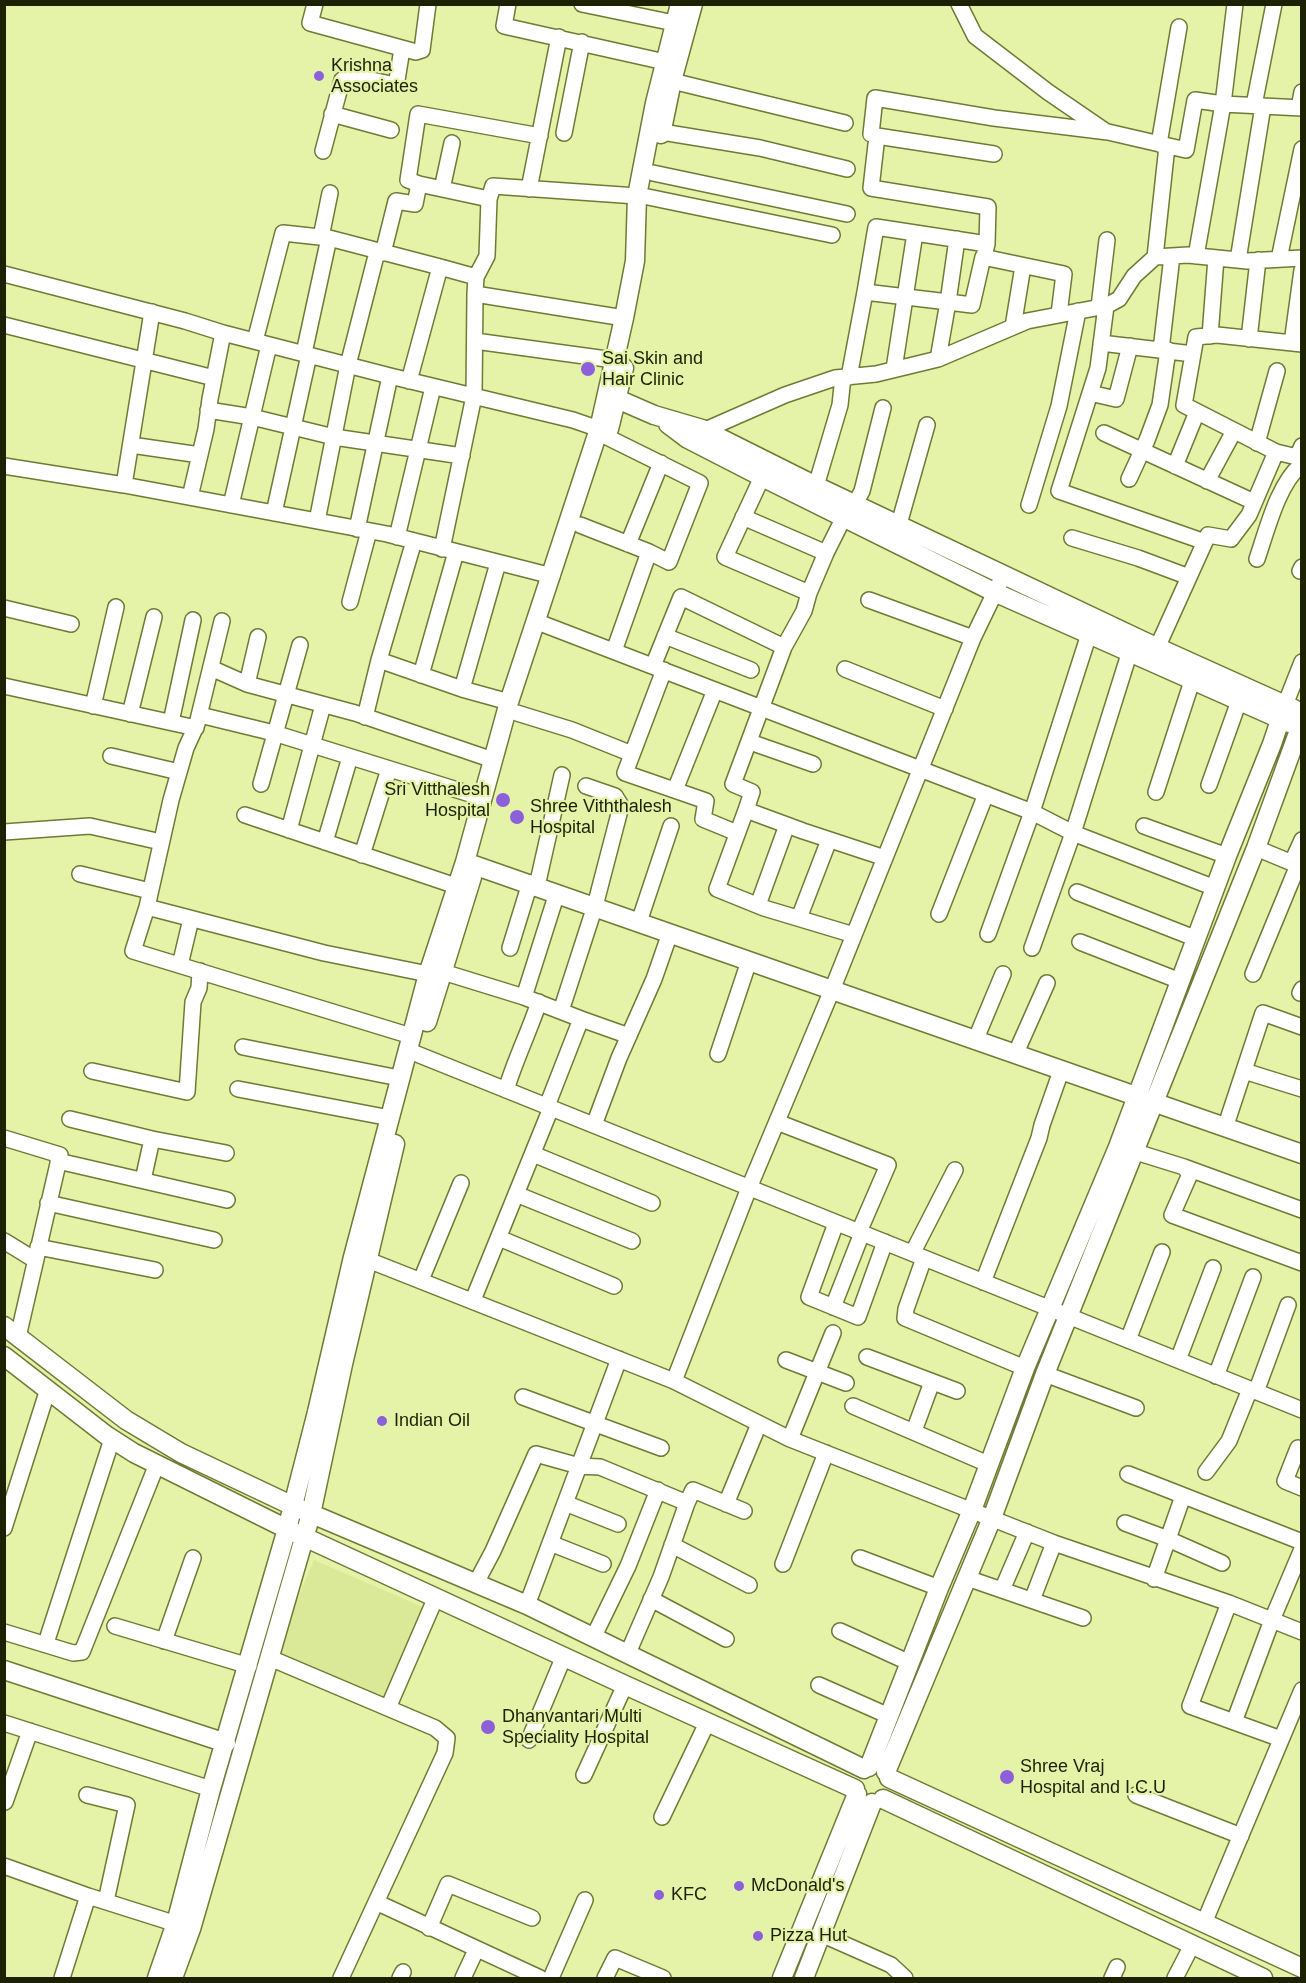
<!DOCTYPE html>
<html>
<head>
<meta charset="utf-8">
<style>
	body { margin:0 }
	#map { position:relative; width:1306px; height:1983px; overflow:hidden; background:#e5f3a9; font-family:Helvetica,sans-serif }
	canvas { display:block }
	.frame { position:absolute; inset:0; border:6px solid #1d2104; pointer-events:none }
</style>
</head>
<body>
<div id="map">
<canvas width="1306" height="1983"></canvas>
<div class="frame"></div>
</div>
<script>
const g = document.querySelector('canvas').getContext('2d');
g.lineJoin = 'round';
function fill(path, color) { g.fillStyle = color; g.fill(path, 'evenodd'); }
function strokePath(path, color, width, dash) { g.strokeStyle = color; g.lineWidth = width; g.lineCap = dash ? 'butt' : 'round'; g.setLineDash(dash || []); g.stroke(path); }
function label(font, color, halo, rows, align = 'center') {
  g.font = font + ' Helvetica,sans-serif'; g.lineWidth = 4.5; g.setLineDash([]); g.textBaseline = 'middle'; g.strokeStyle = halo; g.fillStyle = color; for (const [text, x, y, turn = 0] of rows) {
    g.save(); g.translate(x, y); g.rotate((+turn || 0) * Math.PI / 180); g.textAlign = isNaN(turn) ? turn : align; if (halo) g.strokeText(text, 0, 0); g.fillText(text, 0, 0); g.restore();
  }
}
fill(new Path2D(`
	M 314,1560 L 425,1608 L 385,1702 L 274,1654 Z`), '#dae997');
const minor = new Path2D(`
	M 315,4 L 310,23 L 416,52 L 422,50 L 428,4
	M 508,4 L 504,26 L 665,62
	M 582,4 L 674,23
	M 959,4 L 975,36 L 1048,92 L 1105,131
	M 672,81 L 845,123
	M 1254,105 L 1274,4
	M 1299,108 L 1302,92
	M 332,114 L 391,130
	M 662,132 L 760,148 L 847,169
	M 564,133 L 582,42
	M 877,136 L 871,134 L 875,98 L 994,118 L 1108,132 L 1186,150 L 1195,100 L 1223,104 L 1235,4
	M 1159,144 L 1179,27
	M 323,151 L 342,80 L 349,76 L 353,76 L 395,85 L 397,80 L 402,49
	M 653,173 L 847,214
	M 419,184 L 408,180 L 418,114 L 540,136
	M 442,189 L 452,143
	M 529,189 L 559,37
	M 648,197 L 832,235
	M 321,237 L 330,193
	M 957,239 L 948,302 L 972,305 L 983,257 L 1064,274 L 1059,314
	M 987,244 L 988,207 L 871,188 L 877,136 L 994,154
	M 383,253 L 396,201 L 415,204 L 419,184 L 489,199 L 493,186 L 637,196
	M 1196,256 L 1223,104 L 1302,108
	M 1155,257 L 1167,146
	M 1279,259 L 1302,149
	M 1238,260 L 1263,106
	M 440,267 L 476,277 L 475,294 L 624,318
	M 4,274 L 185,321 L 223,333 L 210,399 L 206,429 L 190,497
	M 476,277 L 487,256 L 489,199
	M 865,292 L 876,227 L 987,244 L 985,252
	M 1106,306 L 1098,368 L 1059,491 L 1205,542
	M 1099,307 L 1107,240
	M 4,325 L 214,378
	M 1013,327 L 1023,266
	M 223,333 L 390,376 L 573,420 L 599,429
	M 1210,336 L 1216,258
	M 1249,339 L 1258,260
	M 255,341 L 283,233 L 329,238
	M 475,341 L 614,360
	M 1101,343 L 1193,354
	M 1292,343 L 1302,270
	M 1161,350 L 1172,256
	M 304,353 L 329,238 L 440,267 L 409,381
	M 894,369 L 915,233
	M 849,377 L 865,292 L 948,302 L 938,359
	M 1090,393 L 1116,399 L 1130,346
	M 208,410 L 252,417 L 334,437 L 462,456
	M 1104,433 L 1254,502
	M 696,434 L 785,395 L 835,378 L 876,374 L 938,359 L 1027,321 L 1106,306 L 1119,299 L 1134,276 L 1155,257 L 1188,255 L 1247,261 L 1302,258
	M 607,437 L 700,483 L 669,562 L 649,552
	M 1257,443 L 1277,371
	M 131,445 L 200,455
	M 1276,452 L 1184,405 L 1196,337 L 1217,335 L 1302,344
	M 4,466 L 124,485 L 387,534 L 552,576
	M 1175,466 L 1197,412
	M 762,477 L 725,557 L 809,593
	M 1129,479 L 1147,440 L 1160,405 L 1168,350
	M 1207,481 L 1234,431
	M 124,485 L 152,312
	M 816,486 L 840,405 L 843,377
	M 855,504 L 862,491 L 883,408
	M 231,505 L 269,345
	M 1029,505 L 1059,406 L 1078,311
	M 274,513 L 309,355
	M 743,517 L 826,553
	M 317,521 L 348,365 L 377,252
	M 899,524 L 927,425
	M 580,525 L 649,552 L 614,651
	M 357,529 L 390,376
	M 397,537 L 433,387
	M 1072,538 L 1138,558 L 1189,577
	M 414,541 L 379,660 L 462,689 L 509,702
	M 628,544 L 661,463
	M 442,549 L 474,396 L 475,294
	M 1257,559 C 1267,530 1278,484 1301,465
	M 1300,571 L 1302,567
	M 869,600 L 973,638
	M 350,602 L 369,531
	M 4,608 L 71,624
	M 222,621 L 197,724 L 186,748 L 171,800 L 147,907 L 133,951 L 411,1036
	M 535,621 L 1032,812 L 1073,833 L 1215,888
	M 665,636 L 751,670
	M 1157,648 L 1208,535 L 1231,539 L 1249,515 L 1276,452 L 1297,457 L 1302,446
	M 653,666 L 681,597 L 784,647
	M 211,668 L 247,684 L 355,713 L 493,760
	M 845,669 L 945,709
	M 664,670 L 625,773 L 706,801 L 703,819 L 737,833
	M 421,675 L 456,552
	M 247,684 L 258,637
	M 4,686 L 196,728
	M 462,689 L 498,563
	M 1285,705 L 1302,662
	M 93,706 L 116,607
	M 517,713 L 572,730 L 632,754
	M 130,714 L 154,617
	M 200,715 L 274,733 L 483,798
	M 365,717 L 379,660
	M 171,722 L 193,620
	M 750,742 L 813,764
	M 111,756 L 179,772
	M 261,784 L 300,645
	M 1209,785 L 1239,701
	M 675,790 L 715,690
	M 1156,792 L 1192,681
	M 746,810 L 752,792 L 733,784 L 784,647 L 804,611 L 809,593 L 826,553 L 844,517
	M 245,815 L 456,886
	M 1144,826 L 1227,856
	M 289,830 L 323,705
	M 4,832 L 90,826 L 161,842
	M 325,842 L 350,757
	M 1256,848 L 1302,867
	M 362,855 L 389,769
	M 1292,862 L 1302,840
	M 80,874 L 150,891
	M 537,886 L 562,775
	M 1077,892 L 1197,939
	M 758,905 L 787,825
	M 147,907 L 324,953 L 428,974
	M 939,914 L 986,794
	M 799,918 L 829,840
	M 639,922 L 671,826
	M 988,934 L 1032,812 L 1089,634
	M 854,935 L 764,908 L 717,889 L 746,810 L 803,831 L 885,858
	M 1080,942 L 1180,981
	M 510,948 L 530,883
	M 1032,948 L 1073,833 L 1130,651 L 1137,646
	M 180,965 L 191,919
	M 443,972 L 524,997
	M 1253,974 L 1298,865
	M 1300,993 L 1302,989
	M 561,1011 L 595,906 L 620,810 L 620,804 L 615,796 L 586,786
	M 581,1019 L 629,1036
	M 975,1041 L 1003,974
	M 243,1047 L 399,1078
	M 407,1050 L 1302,1410
	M 718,1054 L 749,961
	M 1015,1055 L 1047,983
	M 92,1071 L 187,1092 L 193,1002 L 199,988 L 200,971
	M 1244,1071 L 1302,1089
	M 238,1089 L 390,1118
	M 506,1090 C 515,1060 529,1032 539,1002
	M 547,1106 L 581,1019 L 524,997 L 557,893
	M 70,1119 L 152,1139
	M 777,1122 L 888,1165 L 859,1232
	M 594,1125 L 619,1058 L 654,979 L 670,933
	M 1225,1128 L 1263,1013 L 1302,1027
	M 4,1138 L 60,1155 L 18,1337
	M 1123,1148 L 1184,1167 L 1190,1174 L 1172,1215 L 1302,1263
	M 533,1154 L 652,1203
	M 58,1161 L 227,1200
	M 1184,1167 L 1302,1210
	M 143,1180 L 152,1139 L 226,1153
	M 516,1194 L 632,1241
	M 48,1203 L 214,1240
	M 836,1223 L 809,1297 L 858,1317 L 885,1242
	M 499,1238 L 614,1286
	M 4,1241 L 35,1260
	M 38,1247 L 155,1270
	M 913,1252 L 955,1170
	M 357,1257 L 368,1260 L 674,1381 L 790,1439 L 1054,1543 L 1229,1603 L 1302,1632
	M 924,1258 L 906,1309 L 905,1318 L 1025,1368
	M 421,1280 L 461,1183
	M 983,1282 L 1039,1138 L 1042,1125 L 1061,1071
	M 473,1300 L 551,1108
	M 833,1307 L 862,1233
	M 1128,1340 L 1162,1252
	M 867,1357 L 957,1391
	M 786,1360 L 846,1383
	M 1178,1360 L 1213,1268
	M 1045,1374 L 1136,1408
	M 1216,1376 L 1253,1277
	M 674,1381 L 749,1188 L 832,990 L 973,638 L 1000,582
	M 1256,1392 L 1288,1305
	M 523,1397 L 661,1448
	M 853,1406 L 988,1464
	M 914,1431 L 932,1382
	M 790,1439 L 833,1333
	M 1298,1448 L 1285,1481 L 1302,1488
	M 1206,1472 L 1229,1441 L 1250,1389
	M 1128,1474 L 1302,1542
	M 565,1503 L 618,1524
	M 687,1503 L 693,1490 L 744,1511
	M 726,1504 L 759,1424
	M 1125,1523 L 1168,1539 L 1222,1563
	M 4,1528 L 48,1389
	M 550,1543 L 603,1564
	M 672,1545 L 749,1585
	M 860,1558 L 939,1588
	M 783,1564 L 826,1453
	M 967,1578 L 1083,1618
	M 1154,1579 L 1183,1496
	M 476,1583 L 493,1551 L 536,1454 L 579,1466 L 600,1467 L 687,1503 L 661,1577 L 628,1653
	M 1002,1590 L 1027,1532
	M 651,1599 L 726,1639
	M 1032,1600 L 1054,1543
	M 1229,1603 L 1190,1706 L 1281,1739
	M 527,1605 L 619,1359
	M 115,1626 L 249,1666
	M 840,1631 L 910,1663
	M 4,1632 L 73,1653 L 82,1652 L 157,1464
	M 593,1638 L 628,1566 L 658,1490
	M 164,1641 L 193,1558
	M 46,1643 L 112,1439
	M 270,1658 L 435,1728 L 447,1738 L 445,1753 L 341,1978
	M 819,1685 L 889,1716
	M 388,1708 L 436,1597
	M 1234,1722 L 1272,1620 L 1302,1549
	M 4,1723 L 211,1789
	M 529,1740 L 564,1656
	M 584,1775 L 625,1685
	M 87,1795 L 127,1805 L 106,1901
	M 1136,1795 L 1241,1836
	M 5,1802 L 30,1731
	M 662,1817 L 707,1723
	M 4,1866 L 88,1896 L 186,1927
	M 376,1902 L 540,1978
	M 1204,1923 L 1302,1690
	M 429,1928 L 448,1884 L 532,1918
	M 821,1934 L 891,1965 L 905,1978
	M 62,1978 L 88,1896
	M 400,1978 L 403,1972
	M 463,1978 L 476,1950
	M 551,1978 L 585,1900
	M 605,1978 L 615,1958 L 663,1978
	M 1112,1978 L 1117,1967
	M 1175,1978 L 1192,1945`);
const tertiary = new Path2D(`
	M 661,134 L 672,81 L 693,4
	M 608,395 L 654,415 L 702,429 L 816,486 L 1143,641 L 1294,709
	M 668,424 L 688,439 L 762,477 L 994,592 L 1289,723
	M 609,429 L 624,368
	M 465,862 L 1302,1154
	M 427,1022 L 472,877
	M 4,1326 L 126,1420 L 181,1453 L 293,1506 L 527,1605 L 864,1769
	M 4,1356 L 106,1435 L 134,1453 L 287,1529 L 625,1685 L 855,1789
	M 4,1670 L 226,1743
	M 869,1767 L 939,1588 L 972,1510 L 1025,1368 L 1118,1147 L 1227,856 L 1272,744 L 1285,705
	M 886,1772 L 992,1518 L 1045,1374 L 1256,848 L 1302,722
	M 889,1778 L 1302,1968
	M 883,1799 L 1263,1978
	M 157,1978 L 176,1923 L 211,1789 L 287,1529 L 317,1412 L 353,1257 L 428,974 L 465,862 L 509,702 L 599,429 L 624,318 L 635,261 L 637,196 L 655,103 L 680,4
	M 173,1978 L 191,1929 L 311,1514 L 343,1364 L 395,1144
	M 782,1978 L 857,1794
	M 804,1978 L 872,1803`);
strokePath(minor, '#6f7a34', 18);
strokePath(tertiary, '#6f7a34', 21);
strokePath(minor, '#fff', 15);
strokePath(tertiary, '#fff', 18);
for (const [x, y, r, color] of [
	[319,76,6,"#8c60da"],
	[588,369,8,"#8c60da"],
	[503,800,8,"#8c60da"],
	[517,817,8,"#8c60da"],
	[382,1421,6,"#8c60da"],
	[488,1727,8,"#8c60da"],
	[1007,1777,8,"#8c60da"],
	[739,1886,6,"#8c60da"],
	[659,1895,6,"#8c60da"],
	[758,1936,6,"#8c60da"]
]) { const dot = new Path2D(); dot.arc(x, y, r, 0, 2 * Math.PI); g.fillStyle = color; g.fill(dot); strokePath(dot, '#e5f3a9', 2); }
label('18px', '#1d2104', '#e5f3a9', [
	["Krishna",331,66],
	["Associates",331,87],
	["Sai Skin and",602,359],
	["Hair Clinic",602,380],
	["Sri Vitthalesh",490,790,"right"],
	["Hospital",490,811,"right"],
	["Shree Viththalesh",530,807],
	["Hospital",530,828],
	["Indian Oil",394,1421],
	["Dhanvantari Multi",502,1717],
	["Speciality Hospital",502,1738],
	["Shree Vraj",1020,1767],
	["Hospital and I.C.U",1020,1788],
	["McDonald's",751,1886],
	["KFC",671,1895],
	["Pizza Hut",770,1936]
], 'left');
</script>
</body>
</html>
